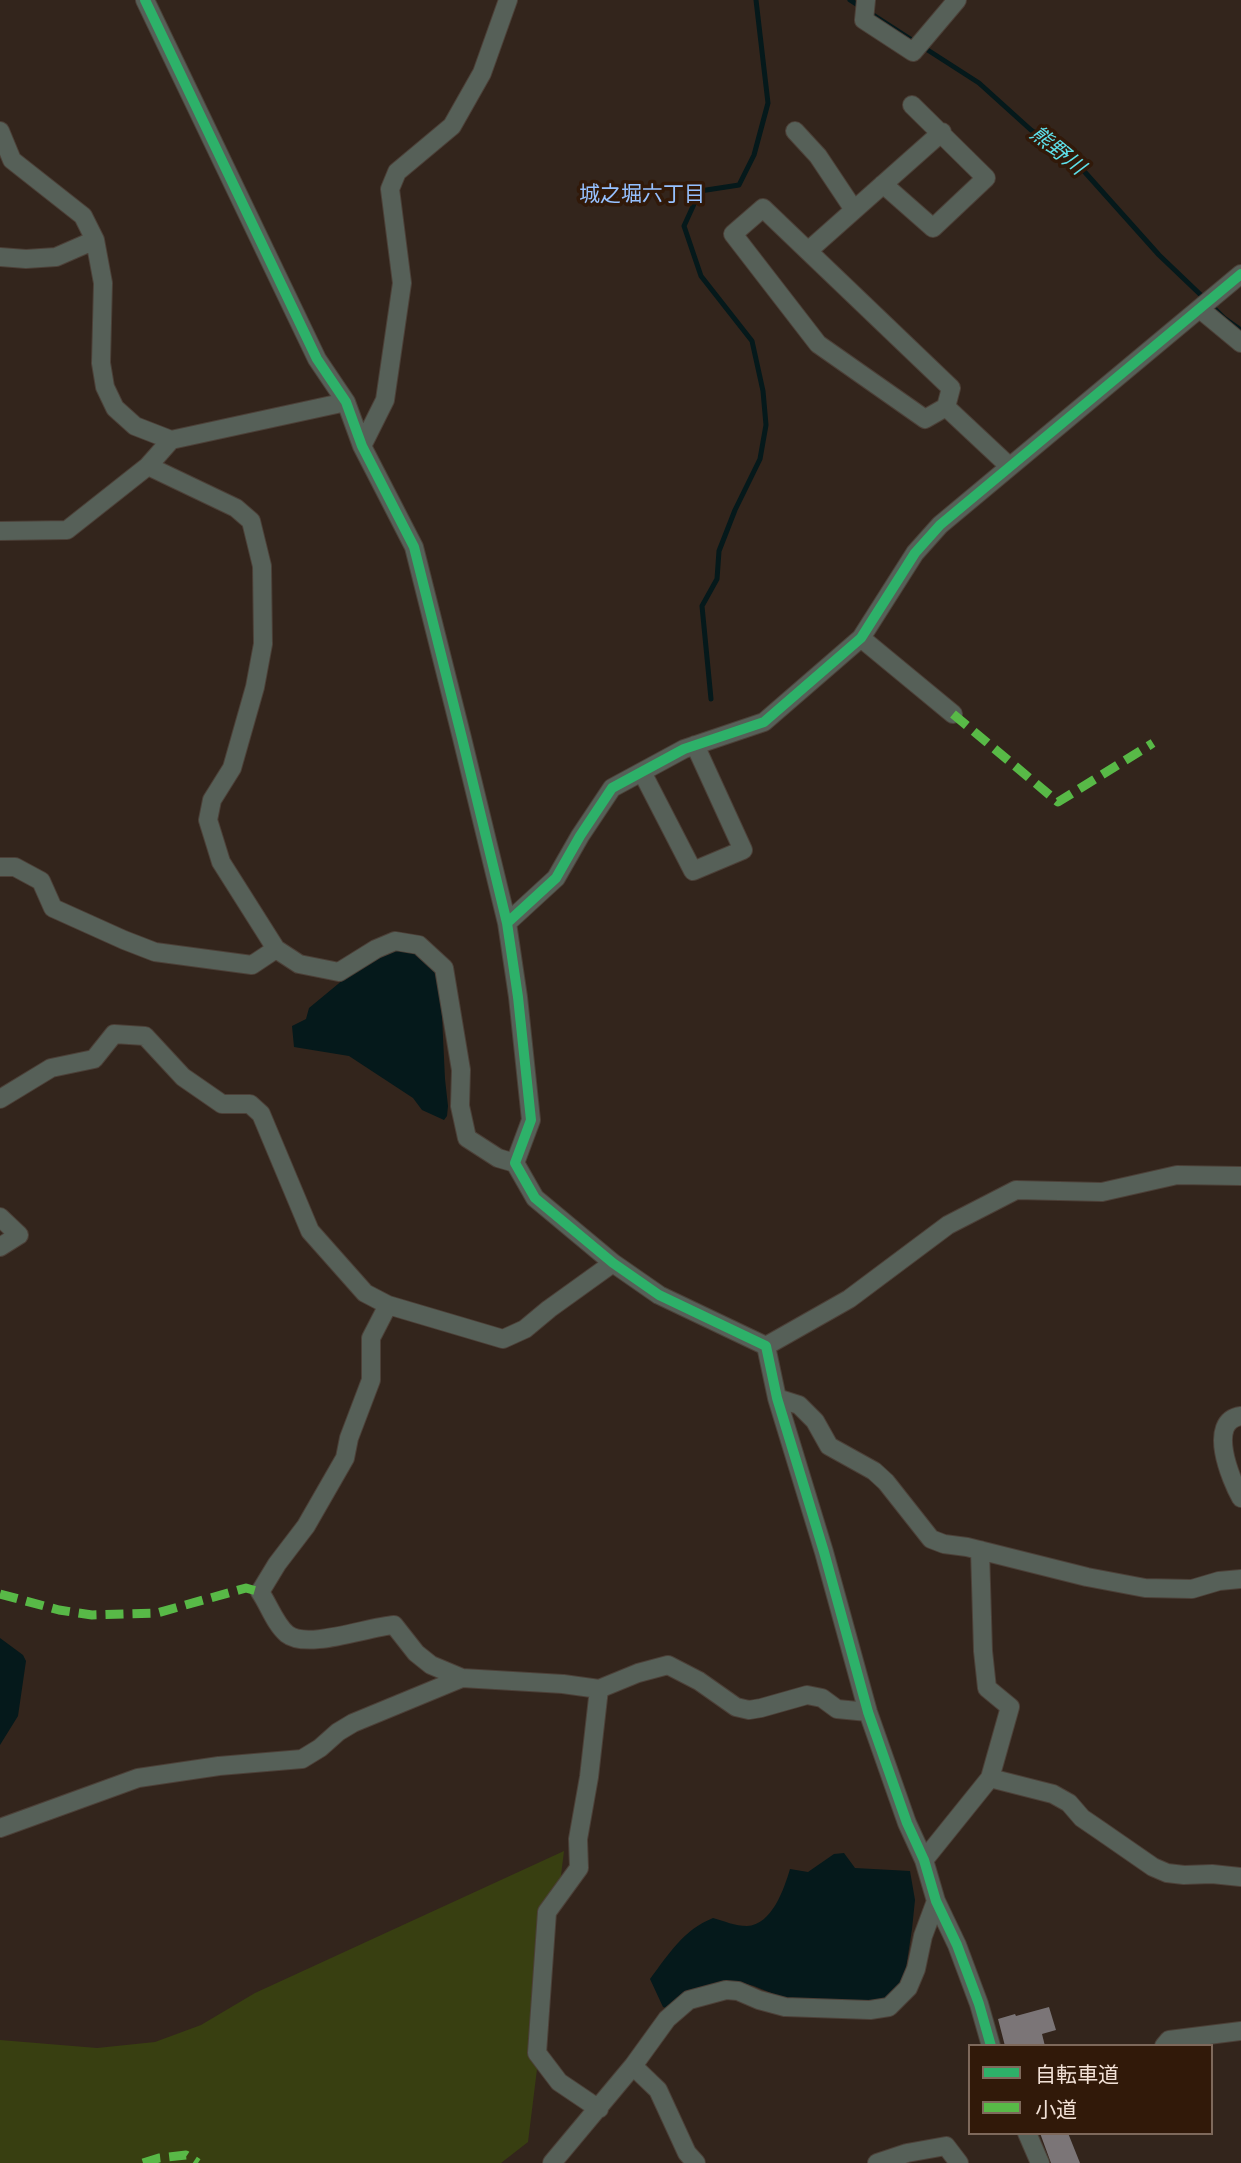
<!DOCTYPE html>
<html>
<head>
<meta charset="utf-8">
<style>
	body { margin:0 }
	#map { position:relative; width:1241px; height:2163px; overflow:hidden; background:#33251c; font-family:Helvetica,"Noto Sans JP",sans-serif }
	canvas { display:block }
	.legend { position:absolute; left:968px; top:2044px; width:245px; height:91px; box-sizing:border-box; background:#311909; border:2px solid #7e695b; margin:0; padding:9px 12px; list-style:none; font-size:21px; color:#f2e1d7 }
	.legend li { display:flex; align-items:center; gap:14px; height:35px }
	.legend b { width:35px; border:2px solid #7e695b }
</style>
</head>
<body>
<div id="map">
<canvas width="1241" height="2163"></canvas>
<ul class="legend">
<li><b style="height:9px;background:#2db169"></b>自転車道</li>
<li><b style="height:9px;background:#58b947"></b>小道</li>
</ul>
</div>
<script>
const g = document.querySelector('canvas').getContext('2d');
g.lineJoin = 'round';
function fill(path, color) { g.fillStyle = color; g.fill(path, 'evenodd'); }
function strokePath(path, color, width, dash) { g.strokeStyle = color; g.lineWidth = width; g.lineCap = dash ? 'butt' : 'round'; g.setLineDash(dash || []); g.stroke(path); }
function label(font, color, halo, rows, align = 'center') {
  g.font = font + ' Helvetica,"Noto Sans JP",sans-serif'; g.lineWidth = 7; g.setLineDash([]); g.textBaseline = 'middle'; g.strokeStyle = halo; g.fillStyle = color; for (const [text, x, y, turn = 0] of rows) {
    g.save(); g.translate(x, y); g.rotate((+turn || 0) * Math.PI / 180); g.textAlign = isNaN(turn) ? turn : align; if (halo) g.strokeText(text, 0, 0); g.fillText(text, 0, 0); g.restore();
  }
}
fill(new Path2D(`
	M 564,1851 L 528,2142 L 501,2163 L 0,2163 L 0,2040 L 97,2048 L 155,2042 L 201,2025 L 255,1993 Z`), '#383f11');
fill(new Path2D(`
	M 400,949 L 413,950 L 440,975 L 445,1079 L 448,1106 L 447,1116 L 444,1120 L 422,1110 L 413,1098 L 349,1056 L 294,1047 L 292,1026 L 306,1019 L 309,1008 L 355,970 L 381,955 Z
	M 0,1638 L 23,1655 L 26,1661 L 18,1716 L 0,1745 Z
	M 844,1853 L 855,1868 L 910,1871 L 915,1900 L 912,1929 L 904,1981 L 891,1995 L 878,2001 L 855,2002 L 791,2001 L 754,1986 L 736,1981 L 704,1986 L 671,2007 L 666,2008 L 663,2007 L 650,1979 C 669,1954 683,1930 713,1918 C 724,1921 735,1926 747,1926 C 772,1925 784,1889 790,1869 L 808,1872 L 834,1854 Z`), '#05191b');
strokePath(new Path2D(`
	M 850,0 L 915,42
	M 923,47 L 979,83 L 1031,130 L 1074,160 L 1159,255 L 1204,298
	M 1211,305 L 1224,318 L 1241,330
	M 711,699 L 702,606 L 717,579 L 719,551 L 735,510 L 760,459 L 766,425 L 763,391 L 752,341 L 701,276 L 684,226 L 700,191 L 739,185 L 754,155 L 768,103 L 756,0`), '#05191b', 5);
fill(new Path2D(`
	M 1049,2007 L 1056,2030 L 1042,2034 L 1045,2046 L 1005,2046 L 998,2019 L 1015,2014 L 1016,2016 Z
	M 1040,2133 L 1068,2133 L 1080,2163 L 1051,2163 Z`), '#7b7577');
const street = new Path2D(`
	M 145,0 L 317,359 L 346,402 L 362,446 L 414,547 L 462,738 L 507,923 L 518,997 L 531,1120 L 515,1163 L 535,1198 L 613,1263 L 659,1295 L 766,1346 L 777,1398 L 824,1552 L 868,1712 L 907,1823 L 924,1860 L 936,1901 L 957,1945 L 979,2004 L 991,2046
	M 866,0 L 864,20 L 913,52 L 957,0
	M 0,131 L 12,160 L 83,216 L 95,240 L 103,283 L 101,363 L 105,387 L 115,408 L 135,426 L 171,440 L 346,402
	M 795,131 L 818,156 L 854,210
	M 883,184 L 933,228 L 986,178 L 912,105
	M 808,251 L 942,132
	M 0,257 L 26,259 L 56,257 L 95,240
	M 1200,309 L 1241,343
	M 946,407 L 951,388 L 763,208 L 733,234 L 818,344 L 925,419 L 946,407 L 1009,466
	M 362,446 L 385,400 L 402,283 L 390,189 L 397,172 L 452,126 L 482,73 L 508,0
	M 148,466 L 236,508 L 251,521 L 262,566 L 263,644 L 255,687 L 232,768 L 212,800 L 208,820 L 221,862 L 276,949 L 299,964 L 339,972 L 376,949 L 395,941 L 419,945 L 444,968 L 461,1070 L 460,1106 L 467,1138 L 498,1158 L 515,1163
	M 0,531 L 67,530 L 148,466 L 171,440
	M 861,638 L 953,714
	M 642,772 L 693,871 L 743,850 L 695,745
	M 0,867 L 15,867 L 41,881 L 53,908 L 124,940 L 155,952 L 252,965 L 276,949
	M 507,923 L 556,878 L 580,836 L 612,788 L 684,749 L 764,722 L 861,638 L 915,553 L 940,525 L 1241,274
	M 0,1099 L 51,1068 L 94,1059 L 114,1034 L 145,1036 L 183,1077 L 222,1104 L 250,1104 L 261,1114 L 310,1231 L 365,1293 L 388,1305 L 503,1339 L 525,1329 L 549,1309 L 613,1263
	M 0,1217 L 19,1235 L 0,1247
	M 388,1305 L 371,1338 L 371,1380 L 349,1438 L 345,1458 L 306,1526 L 277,1564 L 260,1592 C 269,1605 275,1624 287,1634 C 307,1650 367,1627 394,1625 L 416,1653 L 431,1665 L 462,1678 L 563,1684 L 599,1689 L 638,1673 L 668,1665 L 699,1681 L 736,1707 L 749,1710 L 761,1708 L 807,1695 L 822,1698 L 837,1709 L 868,1712
	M 766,1346 L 849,1299 L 948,1225 L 1016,1190 L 1102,1192 L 1177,1175 L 1241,1176
	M 777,1398 L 799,1405 L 815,1421 L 829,1446 L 874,1471 L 886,1482 L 931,1539 L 944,1544 L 967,1547 L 1087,1577 L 1145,1588 L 1192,1589 L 1219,1581 L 1241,1579
	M 1241,1416 C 1206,1421 1231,1480 1241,1498
	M 990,1778 L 1053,1794 L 1069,1803 L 1082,1818 L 1101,1831 L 1153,1867 L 1167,1873 L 1184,1875 L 1212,1874 L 1241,1877
	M 0,1828 L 138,1778 L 219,1766 L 302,1759 L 320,1748 L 338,1732 L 353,1723 L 462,1678
	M 924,1860 L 990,1778 L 1010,1707 L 987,1688 L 983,1651 L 980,1550
	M 1164,2046 L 1169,2040 L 1241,2031
	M 633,2066 L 658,2090 L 687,2153 L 696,2163
	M 599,2109 L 559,2082 L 537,2053 L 547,1912 L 579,1868 L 578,1839 L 589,1777 L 599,1689
	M 1027,2133 L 1040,2163
	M 552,2163 L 633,2066 L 667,2019 L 689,2000 L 726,1990 L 738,1991 L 759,2000 L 785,2007 L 870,2010 L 889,2007 L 908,1988 L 916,1969 L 923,1936 L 936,1901
	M 877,2163 L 907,2153 L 946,2146 L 959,2163`);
strokePath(street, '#4c4038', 20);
strokePath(street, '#566058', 18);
strokePath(new Path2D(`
	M 953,714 L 1058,802 L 1153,743
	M 0,1594 L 59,1610 L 92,1615 L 157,1613 L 246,1588 L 260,1592
	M 143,2163 L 159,2158 L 186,2155 L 198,2163`), '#58b947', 9, [18, 9]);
strokePath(new Path2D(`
	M 145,0 L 317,359 L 346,402 L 362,446 L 414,547 L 462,738 L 507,923 L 518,997 L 531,1120 L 515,1163 L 535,1198 L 613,1263 L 659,1295 L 766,1346 L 777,1398 L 824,1552 L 868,1712 L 907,1823 L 924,1860 L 936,1901 L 957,1945 L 979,2004 L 991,2046
	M 507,923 L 556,878 L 580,836 L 612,788 L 684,749 L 764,722 L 861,638 L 915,553 L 940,525 L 1241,274`), '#2db169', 10);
label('italic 21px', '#5ee0ea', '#311909', [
	["熊野川",1057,151,39]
]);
label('21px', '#96c1ff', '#311909', [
	["城之堀六丁目",642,195]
]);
</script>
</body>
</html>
